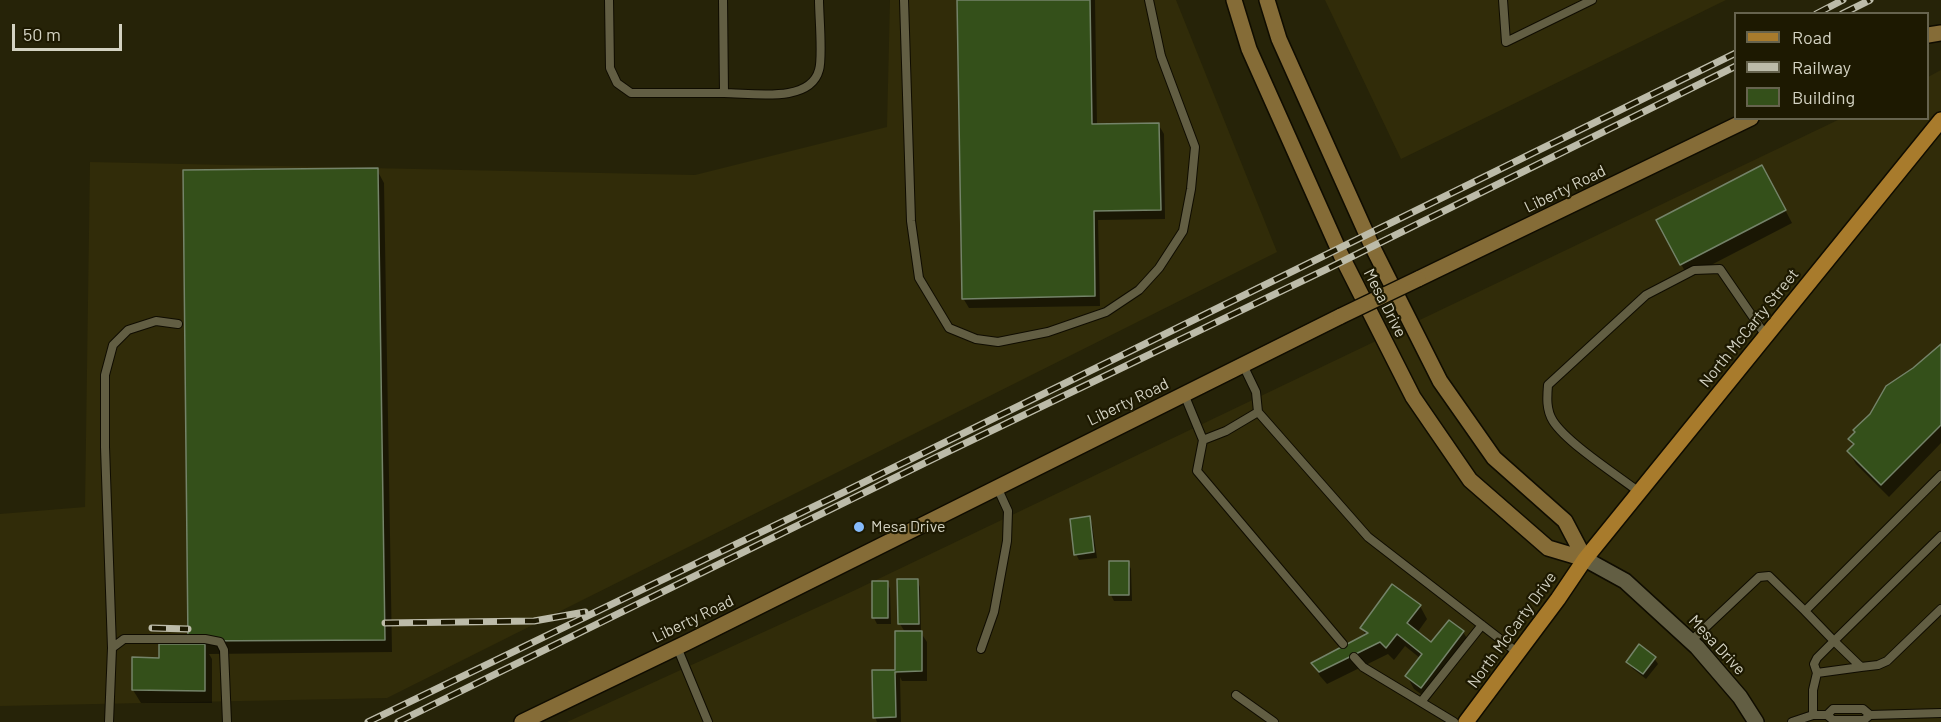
<!DOCTYPE html>
<html>
<head>
<meta charset="utf-8">
<style>
	body { margin:0 }
	#map { position:relative; width:1941px; height:722px; overflow:hidden; background:#262308; font-family:Barlow,sans-serif }
	canvas { display:block }
	.legend { position:absolute; left:1734px; top:12px; width:195px; height:108px; box-sizing:border-box; background:#1d1901; border:2px solid #66634e; margin:0; padding:8px 10px; list-style:none; font-size:18px; color:#d3d2c2 }
	.legend li { display:flex; align-items:center; gap:12px; height:30px }
	.legend b { width:30px; border:2px solid #66634e }
	.scale { position:absolute; left:12px; top:24px; width:110px; height:27px; box-sizing:border-box; border:3px solid #d3d2c2; border-top:0; padding-left:8px; font-size:18px; line-height:21px; white-space:nowrap; color:#d3d2c2; -webkit-text-stroke:4px #1d1901; paint-order:stroke }
</style>
</head>
<body>
<div id="map">
<canvas width="1941" height="722"></canvas>
<ul class="legend">
<li><b style="height:8px;background:#a87b2c"></b>Road</li>
<li><b style="height:8px;background:#bcbba9"></b>Railway</li>
<li><b style="height:16px;background:#34501a"></b>Building</li>
</ul>
<div class="scale">50 m</div>
</div>
<script>
const g = document.querySelector('canvas').getContext('2d');
g.lineJoin = 'round';
function fill(path, color) { g.fillStyle = color; g.fill(path, 'evenodd'); }
function strokePath(path, color, width, dash) { g.strokeStyle = color; g.lineWidth = width; g.lineCap = dash ? 'butt' : 'round'; g.setLineDash(dash || []); g.stroke(path); }
function label(font, color, halo, rows, align = 'center') {
  g.font = font + ' Barlow,sans-serif'; g.lineWidth = 4.5; g.setLineDash([]); g.textBaseline = 'middle'; g.strokeStyle = halo; g.fillStyle = color; for (const [text, x, y, turn = 0] of rows) {
    g.save(); g.translate(x, y); g.rotate((+turn || 0) * Math.PI / 180); g.textAlign = isNaN(turn) ? turn : align; if (halo) g.strokeText(text, 0, 0); g.fillText(text, 0, 0); g.restore();
  }
}
fill(new Path2D(`
	M 890,0 L 1176,0 L 1277,252 L 387,698 L 0,706 L 0,514 L 85,507 L 90,162 L 695,175 L 887,127 Z
	M 1325,0 L 1726,0 L 1401,159 Z
	M 1941,70 L 1941,722 L 567,722 L 851,592 L 1840,119 L 1928,118 L 1928,77 Z`), '#312c09');
fill(new Path2D(`
	M 958,0 L 1095,0 L 1097,125 L 1158,124 L 1164,134 L 1165,219 L 1098,220 L 1100,306 L 969,308 L 963,298 Z
	M 377,170 L 384,183 L 392,652 L 209,654 L 212,659 L 212,703 L 141,703 L 133,690 L 133,659 L 161,659 L 193,646 L 190,641 Z
	M 1769,179 L 1792,223 L 1688,277 L 1681,264 Z
	M 1941,346 L 1941,443 L 1889,497 L 1856,464 L 1848,451 L 1854,446 L 1850,439 L 1914,370 Z
	M 1089,518 L 1092,524 L 1097,558 L 1079,560 L 1076,554 Z
	M 1128,563 L 1131,569 L 1132,601 L 1114,601 L 1111,595 Z
	M 917,580 L 920,587 L 921,630 L 919,630 L 927,642 L 927,681 L 902,681 L 900,677 L 901,722 L 877,722 L 875,717 L 894,671 L 897,675 L 896,633 L 905,632 L 900,624 Z
	M 887,582 L 890,589 L 891,624 L 877,624 L 874,618 Z
	M 1420,606 L 1427,619 L 1417,633 L 1431,644 L 1463,632 L 1471,645 L 1429,700 L 1414,689 L 1407,676 L 1420,658 L 1405,646 L 1394,660 L 1388,654 L 1327,684 L 1320,676 L 1313,663 L 1366,636 L 1362,628 Z
	M 1654,658 L 1658,664 L 1646,679 L 1632,668 L 1628,662 Z`), '#0007');
const building = new Path2D(`
	M 957,0 L 1090,0 L 1092,124 L 1159,123 L 1161,210 L 1094,211 L 1095,296 L 962,299 Z
	M 1762,165 L 1786,210 L 1680,265 L 1656,220 Z
	M 378,168 L 385,640 L 188,641 L 183,170 Z
	M 1941,344 L 1941,425 L 1881,485 L 1847,451 L 1854,444 L 1848,439 L 1855,432 L 1853,430 L 1870,414 L 1886,386 L 1913,368 Z
	M 1090,516 L 1094,552 L 1074,555 L 1070,519 Z
	M 862,522 L 865,528 L 857,532 L 854,526 Z
	M 1109,561 L 1129,561 L 1129,595 L 1109,595 Z
	M 897,579 L 918,579 L 919,624 L 898,624 Z
	M 872,581 L 888,581 L 888,618 L 872,618 Z
	M 1392,584 L 1421,605 L 1407,623 L 1431,642 L 1449,620 L 1464,631 L 1421,688 L 1405,676 L 1422,654 L 1397,634 L 1386,648 L 1380,642 L 1319,672 L 1311,663 L 1368,633 L 1360,628 Z
	M 895,631 L 922,631 L 922,671 L 895,672 L 896,717 L 873,718 L 872,670 L 895,670 Z
	M 159,644 L 205,644 L 205,691 L 132,690 L 132,657 L 159,658 Z
	M 1639,644 L 1656,657 L 1643,674 L 1626,662 Z`);
fill(building, '#34501a');
strokePath(building, '#748369', 1.5);
const service = new Path2D(`
	M 609,0 L 610,68 L 617,83 L 631,93 L 724,93 L 723,0
	M 904,0 L 911,221 L 919,278 L 949,328 L 976,339 L 998,342 L 1048,332 L 1106,312 L 1139,290 L 1159,268 L 1183,231 L 1191,189 L 1195,147 L 1161,56 L 1149,0
	M 1503,0 L 1506,42 L 1592,0
	M 724,93 C 752,93 810,104 819,70 C 823,57 819,16 819,0
	M 1184,394 L 1203,440 L 1197,471 L 1343,644
	M 1258,412 L 1368,537 L 1518,653
	M 1203,440 L 1226,431 L 1258,412 L 1256,392 L 1243,365
	M 1941,475 L 1805,611 L 1834,641 L 1941,536
	M 1639,492 C 1617,475 1567,443 1553,421 C 1546,410 1547,397 1548,385 L 1646,295 L 1694,270 L 1720,269 L 1766,336
	M 1691,641 L 1759,577 L 1769,576 L 1805,611
	M 677,647 L 708,722
	M 112,648 L 105,447 L 105,375 L 113,345 L 128,330 L 156,321 L 178,324
	M 981,649 L 994,612 L 1007,541 L 1008,511 L 997,487
	M 1354,657 L 1363,667 L 1454,722
	M 1861,667 L 1878,665 L 1887,661 L 1941,609
	M 1236,695 L 1274,722
	M 1421,702 L 1482,625
	M 1813,715 L 1813,690 L 1817,673 L 1814,664 L 1817,658 L 1834,641 L 1861,667 L 1817,673
	M 1870,715 L 1941,713
	M 109,722 L 112,648 L 124,639 L 205,639 L 220,642 L 224,650 L 227,722
	M 1792,722 L 1813,715 L 1827,715 L 1833,720 L 1864,720 L 1870,715 L 1863,709 L 1833,709 L 1827,715`);
const minor = new Path2D(`
	M 1585,559 L 1625,581 L 1697,647 L 1740,697 L 1756,722`);
const secondary = new Path2D(`
	M 1234,0 L 1249,49 L 1341,255 L 1413,397 L 1470,480 L 1548,548 L 1585,559
	M 1267,0 L 1279,39 L 1371,244 L 1440,381 L 1494,458 L 1565,521 L 1585,559
	M 1928,35 L 1941,33
	M 1418,279 L 1751,118
	M 522,722 L 686,643 L 1341,316`);
const primary = new Path2D(`
	M 1466,722 L 1558,599 L 1585,559 L 1941,120`);
strokePath(service, '#0f0c00', 10);
strokePath(minor, '#0f0c00', 18);
strokePath(secondary, '#0f0c00', 18);
strokePath(primary, '#0f0c00', 18);
strokePath(service, '#625e43', 8);
strokePath(minor, '#625e43', 15);
strokePath(secondary, '#856c37', 15);
strokePath(primary, '#a87b2c', 15);
const rail = new Path2D(`
	M 1816,14 L 1843,0
	M 1842,14 L 1870,0
	M 385,623 L 534,621 L 585,612
	M 152,628 L 188,629
	M 368,722 L 842,493 L 1736,53
	M 398,722 L 941,455 L 1329,268 L 1736,66`);
strokePath(rail, '#bcbba9', 7);
strokePath(rail, '#1d1901', 4.5, [14]);
const secondaryBridge = new Path2D(`
	M 1341,316 L 1418,279`);
strokePath(secondaryBridge, '#0f0c00', 18, []);
strokePath(secondaryBridge, '#856c37', 15);
for (const [x, y, r, color] of [
	[859,527,6,"#86bbfb"]
]) { const dot = new Path2D(); dot.arc(x, y, r, 0, 2 * Math.PI); g.fillStyle = color; g.fill(dot); strokePath(dot, '#1d1901', 2); }
label('16px', '#d3d2c2', '#1d1901', [
	["Liberty Road",1565,189,-26],
	["Mesa Drive",1385,303,63],
	["North McCarty Street",1749,328,-51],
	["Liberty Road",1128,402,-26],
	["Liberty Road",693,619,-26],
	["North McCarty Drive",1512,630,-54],
	["Mesa Drive",1717,645,47]
]);
label('16px', '#d3d2c2', '#1d1901', [
	["Mesa Drive",871,527]
], 'left');
</script>
</body>
</html>
